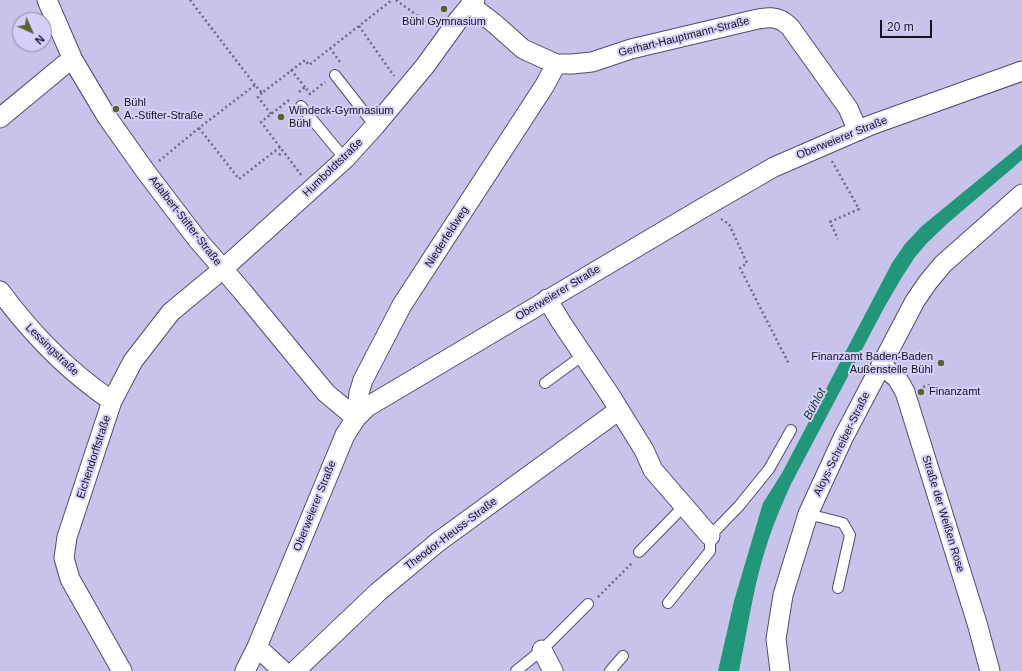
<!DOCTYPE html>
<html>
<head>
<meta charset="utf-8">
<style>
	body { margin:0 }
	#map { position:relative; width:1022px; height:671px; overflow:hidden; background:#c8c3eb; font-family:Arial,sans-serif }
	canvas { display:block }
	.north { position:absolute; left:12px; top:12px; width:40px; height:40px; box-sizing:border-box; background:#d5d0f9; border:1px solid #8784a2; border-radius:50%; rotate:135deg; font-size:11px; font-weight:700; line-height:16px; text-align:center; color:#13111f }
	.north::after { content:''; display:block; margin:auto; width:14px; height:18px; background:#5e602d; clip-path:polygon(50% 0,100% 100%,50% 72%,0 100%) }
	.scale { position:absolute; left:880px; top:20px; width:52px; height:18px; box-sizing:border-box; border:2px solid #13111f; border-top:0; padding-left:5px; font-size:12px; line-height:14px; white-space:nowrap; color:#13111f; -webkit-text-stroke:3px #d5d0f9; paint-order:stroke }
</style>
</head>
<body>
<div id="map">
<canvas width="1022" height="671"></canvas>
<div class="north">N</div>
<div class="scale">20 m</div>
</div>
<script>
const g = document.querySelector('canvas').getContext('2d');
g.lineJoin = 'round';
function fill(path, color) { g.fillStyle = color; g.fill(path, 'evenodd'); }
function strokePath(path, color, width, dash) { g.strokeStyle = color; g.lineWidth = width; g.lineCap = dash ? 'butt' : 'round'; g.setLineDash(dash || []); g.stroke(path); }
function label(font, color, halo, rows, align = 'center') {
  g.font = font + ' Arial,sans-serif'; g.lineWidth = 4; g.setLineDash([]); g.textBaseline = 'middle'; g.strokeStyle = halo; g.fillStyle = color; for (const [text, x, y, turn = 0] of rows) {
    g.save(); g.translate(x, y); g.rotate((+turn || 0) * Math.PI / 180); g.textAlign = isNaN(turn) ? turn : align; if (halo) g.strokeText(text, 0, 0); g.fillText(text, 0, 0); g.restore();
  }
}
fill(new Path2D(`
	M 1022,144 L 1022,160 L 948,223 L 927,243 L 915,257 L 902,277 L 884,308 L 791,484 C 783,502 775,520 769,538 C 754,581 748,627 739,671 L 718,671 L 734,601 L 763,503 L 782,473 L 892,263 L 905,244 L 922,226 Z`), '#219679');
const lane = new Path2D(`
	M 335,75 L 375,126
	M 301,106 L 345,159
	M 545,383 L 582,356
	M 808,514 L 843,523 L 850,535 L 838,588
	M 639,552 L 684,506
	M 668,603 L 710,551 L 710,536 L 739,506 L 769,469 L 791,430
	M 516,671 L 542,650 L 588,604
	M 610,671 L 623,656`);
const street = new Path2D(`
	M 47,0 L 73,60 L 107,117 L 146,172 L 197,239 L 242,291 L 326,393 L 356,418
	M 470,5 L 495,24 L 523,49 L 556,64 L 572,64 L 592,62 L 631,49 L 745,22 C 763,18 776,13 790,27 L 848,108 L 858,131
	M 0,118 L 64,65 L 73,60
	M 0,291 C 31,333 69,372 112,401
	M 547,299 L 561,322 L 610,395 L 644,450 L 653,470 L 710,536
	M 881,365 L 897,378 L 905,392 L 977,623 L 990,671
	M 356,418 L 359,393 L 363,380 L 402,305 L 545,85 L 556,64
	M 257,647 L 283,671
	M 542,650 L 553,671
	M 122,671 L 70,579 L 64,558 L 67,537 L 112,401 L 133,361 L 171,312 L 223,269 L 345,159 L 375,126 L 425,66 L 459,19 L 475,0
	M 245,671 L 257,647 L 345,435 L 356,418 L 367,407 L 701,209 L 774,167 L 871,125 L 1022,71
	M 295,671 L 378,592 L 438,542 L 619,410
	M 780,671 L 776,639 L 783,595 L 808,514 L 843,438 L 915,301 L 928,282 L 943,264 L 1022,194`);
strokePath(lane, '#514c6e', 12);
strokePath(street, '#514c6e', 21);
strokePath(new Path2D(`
	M 190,0 L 255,85
	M 396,0 L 429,24
	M 359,26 L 394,76
	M 330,48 L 340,62
	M 291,70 L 305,87
	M 299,92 L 305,87 L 310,94 L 325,82
	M 262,93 L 258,97 L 271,114
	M 289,100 L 261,122 L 302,176
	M 199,128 L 239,179 L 280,147
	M 279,155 L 283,152
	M 159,161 L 199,128 L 255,85 L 262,93 L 305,60 L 309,65 L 392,0
	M 832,161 L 859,209 L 830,222 L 838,239
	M 721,219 L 729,224 L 747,263 L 740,268 L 789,364
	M 923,387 L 930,385
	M 598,597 L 633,562`), '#6b6883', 2.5, [2, 3]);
strokePath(lane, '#fff', 10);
strokePath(street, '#fff', 19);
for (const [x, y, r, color] of [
	[444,9,4,"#5e602d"],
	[116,109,4,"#5e602d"],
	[281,117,4,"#5e602d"],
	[941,363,4,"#5e602d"],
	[921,392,4,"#5e602d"]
]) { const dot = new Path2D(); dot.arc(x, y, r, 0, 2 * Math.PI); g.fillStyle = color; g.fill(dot); strokePath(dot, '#d5d0f9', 1.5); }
label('11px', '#13111f', '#d5d0f9', [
	["Bühl Gymnasium",444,22,"center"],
	["Bühl",124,103],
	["A.-Stifter-Straße",124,116],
	["Windeck-Gymnasium",289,111],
	["Bühl",289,124],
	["Finanzamt Baden-Baden",933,357,"right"],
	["Außenstelle Bühl",933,370,"right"],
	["Finanzamt",929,392]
], 'left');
label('11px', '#13111f', '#d5d0f9', [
	["Gerhart-Hauptmann-Straße",684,37,-14],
	["Oberweierer Straße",842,138,-22],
	["Humboldtstraße",333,168,-44],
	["Adalbert-Stifter-Straße",185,221,52],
	["Niederfeldweg",447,237,-57],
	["Oberweierer Straße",558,293,-31],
	["Lessingstraße",52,350,44],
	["Aloys-Schreiber-Straße",842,444,-64],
	["Eichendorffstraße",94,457,-72],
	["Oberweierer Straße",315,506,-68],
	["Straße der Weißen Rose",943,514,73],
	["Theodor-Heuss-Straße",451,534,-37]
]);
label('italic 12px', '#1b322b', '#d5d0f9', [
	["Bühlot",815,404,-62]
]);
</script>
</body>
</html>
